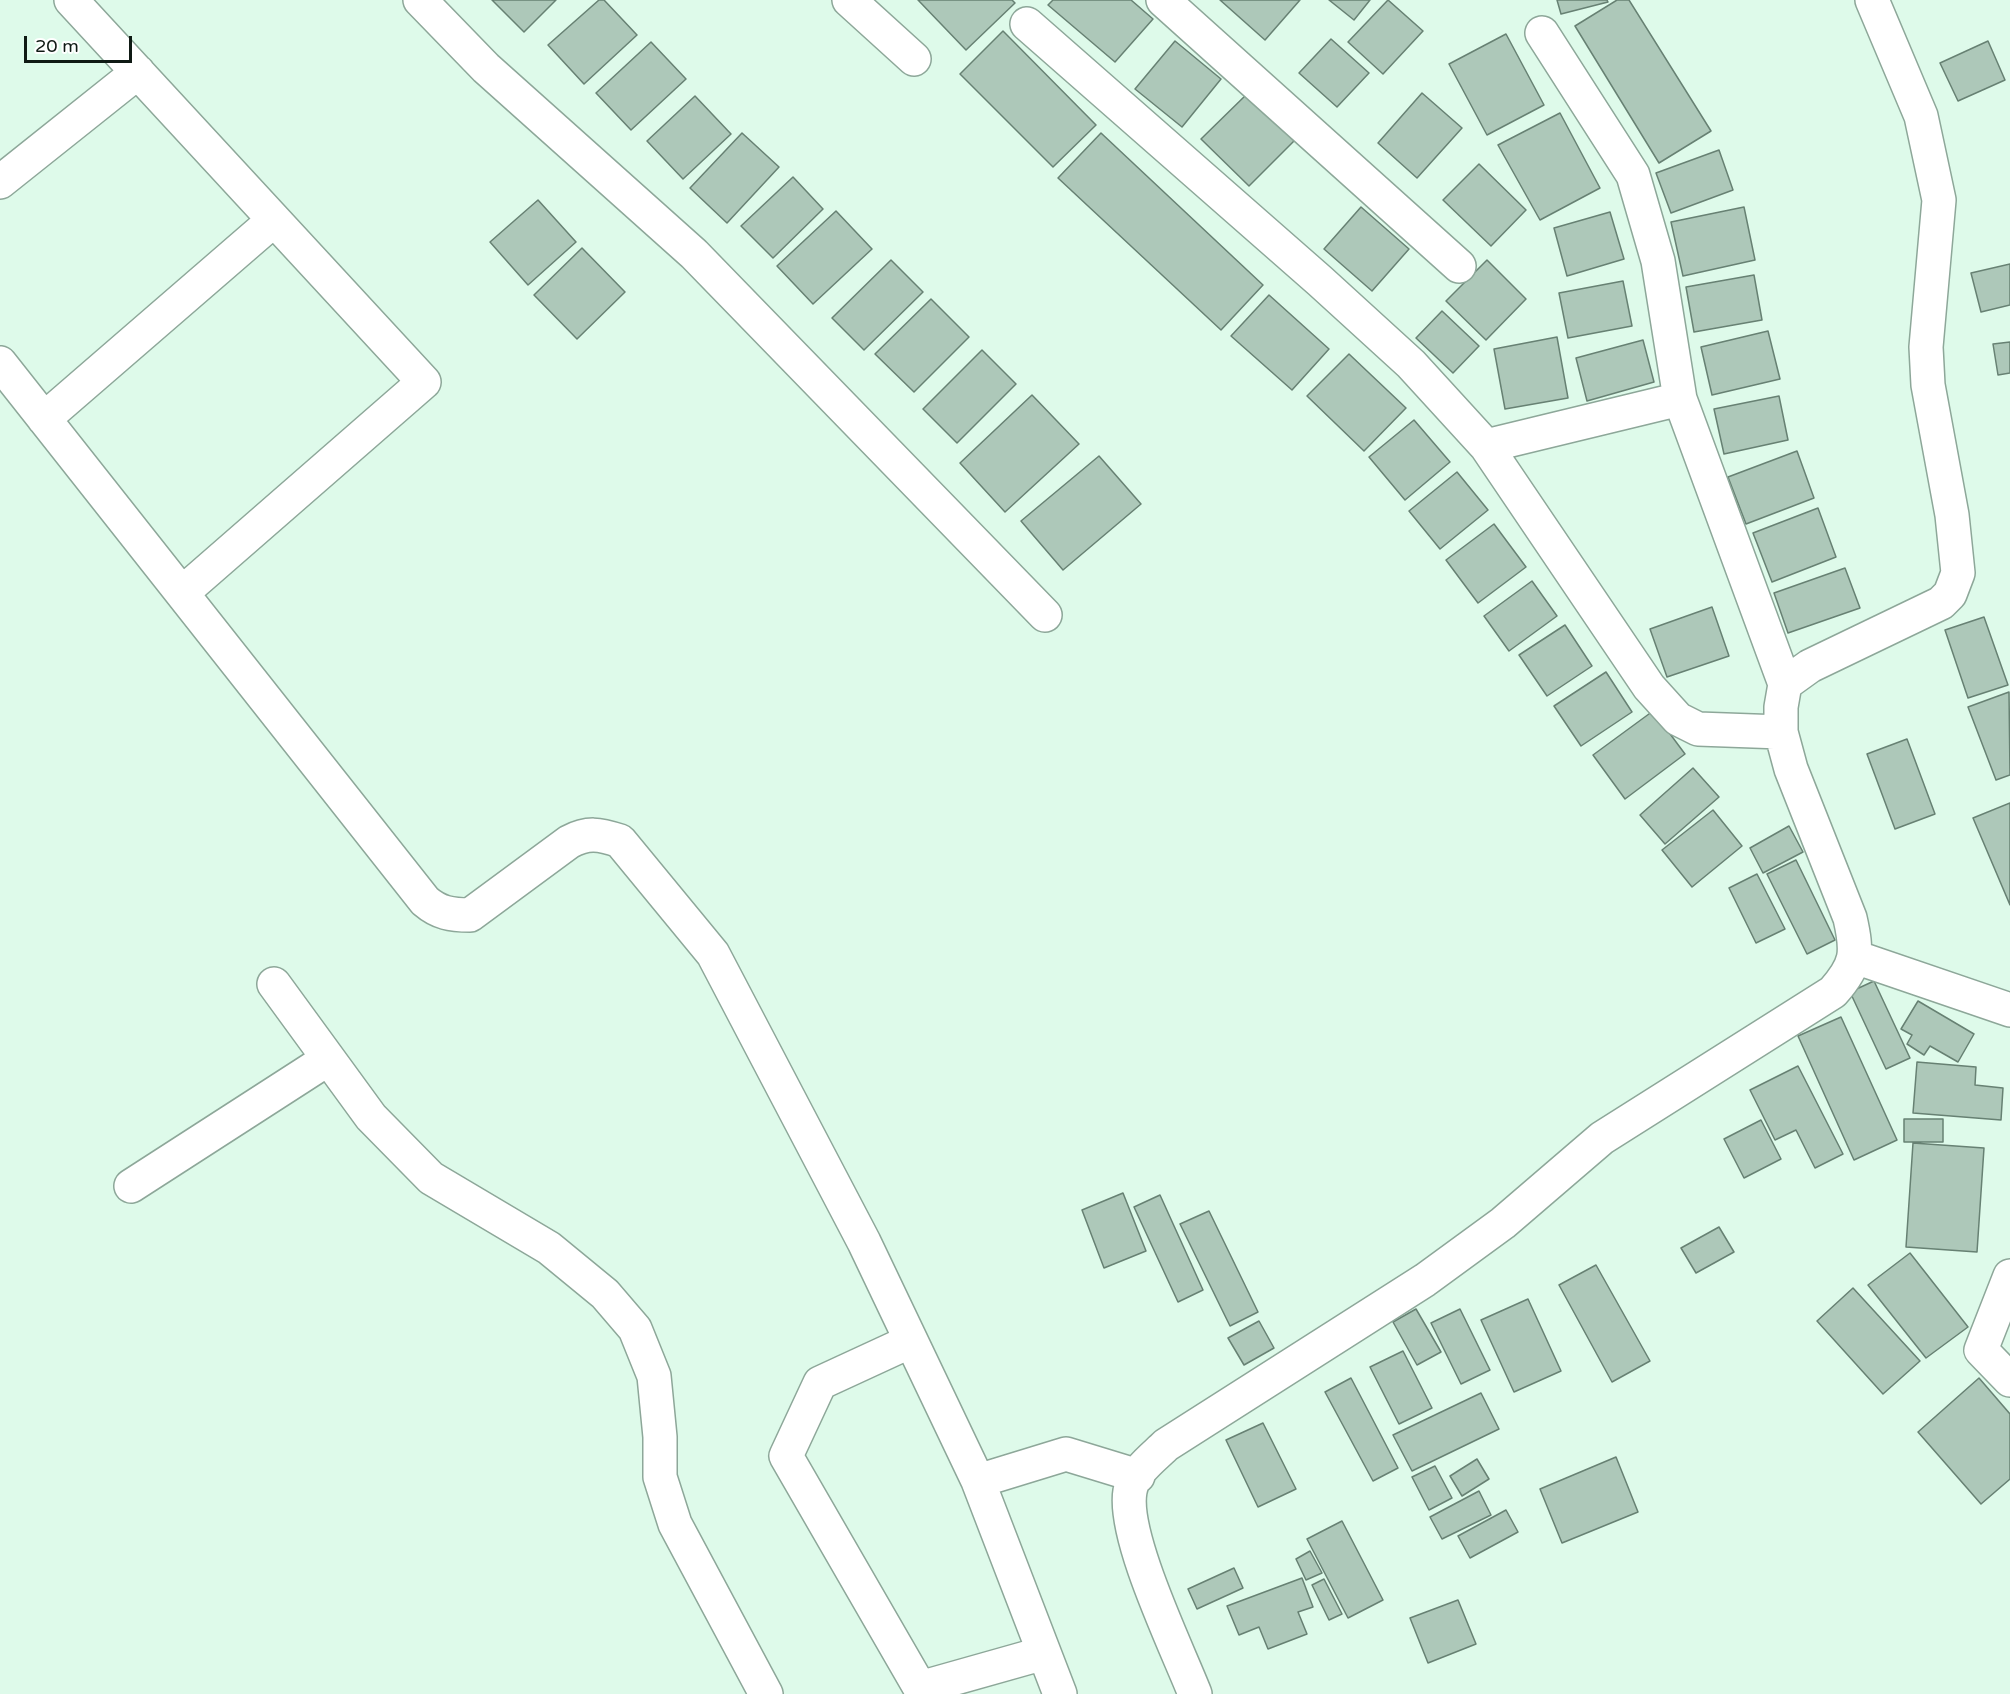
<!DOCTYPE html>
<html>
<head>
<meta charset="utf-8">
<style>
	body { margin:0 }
	#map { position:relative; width:2010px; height:1694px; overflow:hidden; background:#defaea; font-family:"Varela Round",sans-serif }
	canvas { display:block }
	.scale { position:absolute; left:24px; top:36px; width:108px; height:27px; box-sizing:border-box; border:3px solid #0f1a14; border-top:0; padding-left:8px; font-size:18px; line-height:21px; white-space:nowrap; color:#0f1a14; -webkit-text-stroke:4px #fff; paint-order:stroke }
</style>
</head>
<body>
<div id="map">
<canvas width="2010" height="1694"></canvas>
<div class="scale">20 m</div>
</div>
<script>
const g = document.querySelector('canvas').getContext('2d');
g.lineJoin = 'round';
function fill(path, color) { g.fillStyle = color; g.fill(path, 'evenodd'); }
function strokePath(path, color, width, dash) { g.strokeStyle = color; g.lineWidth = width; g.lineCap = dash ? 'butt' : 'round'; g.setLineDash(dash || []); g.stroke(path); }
const building = new Path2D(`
	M 492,0 L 556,0 L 524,32 Z
	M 599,0 L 604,0 L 637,35 L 584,84 L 548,45 Z
	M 918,0 L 1012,0 L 1015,3 L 966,50 Z
	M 1053,0 L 1131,0 L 1153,19 L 1115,62 L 1048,5 Z
	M 1220,0 L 1300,0 L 1265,40 Z
	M 1329,0 L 1370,0 L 1354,20 Z
	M 1388,0 L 1423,31 L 1383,74 L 1348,42 Z
	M 1557,0 L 1607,0 L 1608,2 L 1561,14 Z
	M 1617,0 L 1629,0 L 1711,131 L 1659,163 L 1575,26 Z
	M 1003,31 L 1096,125 L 1053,167 L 960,74 Z
	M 1506,34 L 1544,105 L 1487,135 L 1449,64 Z
	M 1331,39 L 1369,73 L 1337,107 L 1299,73 Z
	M 1175,41 L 1221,79 L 1182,127 L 1135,89 Z
	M 1988,41 L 2005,80 L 1958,101 L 1940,63 Z
	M 651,42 L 686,79 L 631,130 L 596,93 Z
	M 1249,92 L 1297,138 L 1249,186 L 1201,139 Z
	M 1422,93 L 1462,128 L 1417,178 L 1378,143 Z
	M 695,96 L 731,134 L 683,179 L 647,141 Z
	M 1560,113 L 1600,188 L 1540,220 L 1498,145 Z
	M 742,133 L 779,167 L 727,223 L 690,188 Z
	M 1101,133 L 1263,285 L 1221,330 L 1058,178 Z
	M 1719,150 L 1733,190 L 1671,213 L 1656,173 Z
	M 1479,164 L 1526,210 L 1491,246 L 1443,200 Z
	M 793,177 L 823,209 L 773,258 L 741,226 Z
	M 538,200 L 576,242 L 528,285 L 490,242 Z
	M 1361,207 L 1409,249 L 1372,291 L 1324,249 Z
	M 1744,207 L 1755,260 L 1683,276 L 1671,222 Z
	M 836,211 L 872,249 L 813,304 L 777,266 Z
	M 1610,212 L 1624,259 L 1567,276 L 1554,228 Z
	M 582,248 L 625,292 L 577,339 L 534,295 Z
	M 891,260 L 923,292 L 864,350 L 832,318 Z
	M 1487,260 L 1526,299 L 1486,340 L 1446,301 Z
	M 2010,264 L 2010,305 L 1981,312 L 1971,273 Z
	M 1754,275 L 1762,320 L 1694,332 L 1686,287 Z
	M 1623,281 L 1632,326 L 1568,338 L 1559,293 Z
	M 1269,295 L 1329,349 L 1292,390 L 1231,336 Z
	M 931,299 L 969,337 L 914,392 L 875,354 Z
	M 1442,311 L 1479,346 L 1453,373 L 1416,338 Z
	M 1768,331 L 1780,379 L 1712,395 L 1701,347 Z
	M 1557,337 L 1568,398 L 1505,409 L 1494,349 Z
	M 1643,340 L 1654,382 L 1587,401 L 1576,358 Z
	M 2010,342 L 2010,373 L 1998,375 L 1993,344 Z
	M 982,350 L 1016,384 L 957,443 L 923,409 Z
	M 1349,354 L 1406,408 L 1364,451 L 1307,396 Z
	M 1032,395 L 1079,444 L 1005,512 L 960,463 Z
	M 1779,396 L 1788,440 L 1724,454 L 1714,409 Z
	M 1414,420 L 1450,462 L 1405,500 L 1369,457 Z
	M 1797,451 L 1814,498 L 1746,524 L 1728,477 Z
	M 1099,456 L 1141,504 L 1063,570 L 1021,521 Z
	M 1457,472 L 1488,510 L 1440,549 L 1409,511 Z
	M 1818,508 L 1836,557 L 1772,582 L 1753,533 Z
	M 1494,524 L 1526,567 L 1478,603 L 1446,560 Z
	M 1845,568 L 1860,608 L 1788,633 L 1774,593 Z
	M 1532,581 L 1557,616 L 1509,651 L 1484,616 Z
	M 1712,607 L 1729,656 L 1667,677 L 1650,629 Z
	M 1984,617 L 2008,685 L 1968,698 L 1945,630 Z
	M 1565,625 L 1592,666 L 1547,696 L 1519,655 Z
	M 1606,672 L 1632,712 L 1581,746 L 1554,706 Z
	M 2009,692 L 2010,775 L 1996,780 L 1968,707 Z
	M 1653,711 L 1685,754 L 1625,799 L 1593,755 Z
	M 1907,739 L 1935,814 L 1895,829 L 1867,754 Z
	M 1693,768 L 1719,797 L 1665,844 L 1640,815 Z
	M 2010,803 L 2010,905 L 1973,818 Z
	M 1713,810 L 1742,846 L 1692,887 L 1662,850 Z
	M 1789,826 L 1803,852 L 1763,873 L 1750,848 Z
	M 1796,860 L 1835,940 L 1807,954 L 1767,874 Z
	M 1757,874 L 1785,929 L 1756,943 L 1729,888 Z
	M 1874,981 L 1910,1058 L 1886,1069 L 1850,992 Z
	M 1918,1001 L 1974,1034 L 1958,1062 L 1930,1046 L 1924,1055 L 1907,1044 L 1912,1035 L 1901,1029 Z
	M 1841,1017 L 1897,1140 L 1854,1160 L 1798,1036 Z
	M 1917,1062 L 1976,1067 L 1975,1085 L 2003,1088 L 2001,1120 L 1913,1113 Z
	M 1798,1066 L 1843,1154 L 1815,1168 L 1796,1130 L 1775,1140 L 1750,1090 Z
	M 1904,1119 L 1943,1119 L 1943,1142 L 1904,1142 Z
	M 1761,1120 L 1781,1159 L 1744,1178 L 1724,1139 Z
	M 1913,1143 L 1984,1148 L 1977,1252 L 1906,1247 Z
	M 1123,1193 L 1146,1251 L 1104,1268 L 1082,1210 Z
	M 1160,1195 L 1203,1290 L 1178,1302 L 1134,1207 Z
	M 1209,1211 L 1258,1312 L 1230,1326 L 1180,1224 Z
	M 1719,1227 L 1734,1252 L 1696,1273 L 1681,1248 Z
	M 1910,1253 L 1968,1327 L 1926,1358 L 1868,1285 Z
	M 1596,1265 L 1650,1361 L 1612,1382 L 1559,1285 Z
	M 1853,1288 L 1920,1361 L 1883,1394 L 1817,1321 Z
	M 1528,1299 L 1561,1371 L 1514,1392 L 1481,1320 Z
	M 1416,1309 L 1441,1352 L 1417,1365 L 1393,1322 Z
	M 1460,1309 L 1490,1370 L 1461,1384 L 1431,1323 Z
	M 1259,1321 L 1274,1348 L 1244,1365 L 1228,1338 Z
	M 1403,1351 L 1432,1408 L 1399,1424 L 1370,1367 Z
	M 1351,1378 L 1398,1468 L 1373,1481 L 1325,1392 Z
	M 1979,1378 L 2010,1414 L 2010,1479 L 1981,1504 L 1918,1432 Z
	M 1481,1393 L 1499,1429 L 1412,1471 L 1393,1435 Z
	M 1263,1423 L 1296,1489 L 1258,1507 L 1226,1440 Z
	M 1616,1457 L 1638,1512 L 1562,1543 L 1540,1489 Z
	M 1477,1459 L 1489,1479 L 1462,1496 L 1450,1476 Z
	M 1435,1466 L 1452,1498 L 1429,1510 L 1412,1477 Z
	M 1479,1491 L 1491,1515 L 1442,1539 L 1430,1517 Z
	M 1506,1510 L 1518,1532 L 1470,1558 L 1458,1536 Z
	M 1342,1521 L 1383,1600 L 1348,1618 L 1307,1539 Z
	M 1310,1551 L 1322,1573 L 1306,1580 L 1296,1559 Z
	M 1234,1568 L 1243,1588 L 1197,1609 L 1188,1589 Z
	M 1302,1578 L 1313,1607 L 1298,1612 L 1307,1634 L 1268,1649 L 1259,1627 L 1239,1635 L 1227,1606 Z
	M 1324,1579 L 1342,1614 L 1329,1620 L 1312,1585 Z
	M 1458,1600 L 1476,1644 L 1428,1663 L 1410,1618 Z`);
fill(building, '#adc8b9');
strokePath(building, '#678173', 1.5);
const street = new Path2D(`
	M 71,0 L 424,382 L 182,593
	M 420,0 L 486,68 L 694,254 L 1045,615
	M 849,0 L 914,59
	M 1163,0 L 1459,266
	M 1027,24 L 1320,281 L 1411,364 L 1486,446 L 1649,687 L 1678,719 L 1698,729 L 1781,732
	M 1542,33 L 1633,175 L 1658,261 L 1680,399 L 1785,684
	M 0,182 L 138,72
	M 0,363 L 425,901 C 439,913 451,915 470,915 L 569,842 C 588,832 599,834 620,841 L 713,954 L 864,1242 L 978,1481 L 1060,1694
	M 44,419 L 274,220
	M 1486,446 L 1680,399
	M 1855,957 L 2010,1010
	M 274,984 L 371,1117 L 431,1178 L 549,1248 L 605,1294 L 635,1329 L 654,1376 L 660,1437 L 660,1477 L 675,1524 L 766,1694
	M 131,1186 L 328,1059
	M 2010,1276 L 1981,1350 L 2010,1380
	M 911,1341 L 820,1383 L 786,1456 L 920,1688 L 1044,1653
	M 978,1481 L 1066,1454 L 1138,1476
	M 1195,1694 C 1177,1648 1122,1536 1130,1491 C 1133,1472 1154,1457 1166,1445 L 1425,1280 L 1503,1223 L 1602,1138 L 1833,992 C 1857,965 1858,953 1850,918 L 1791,769 L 1781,732 L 1781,707 L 1785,684 L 1810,666 L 1941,603 L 1950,594 L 1958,573 L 1952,515 L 1928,385 L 1926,347 L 1939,200 L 1921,116 L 1872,0`);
strokePath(street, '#8da799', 36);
strokePath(street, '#fff', 33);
</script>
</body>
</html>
